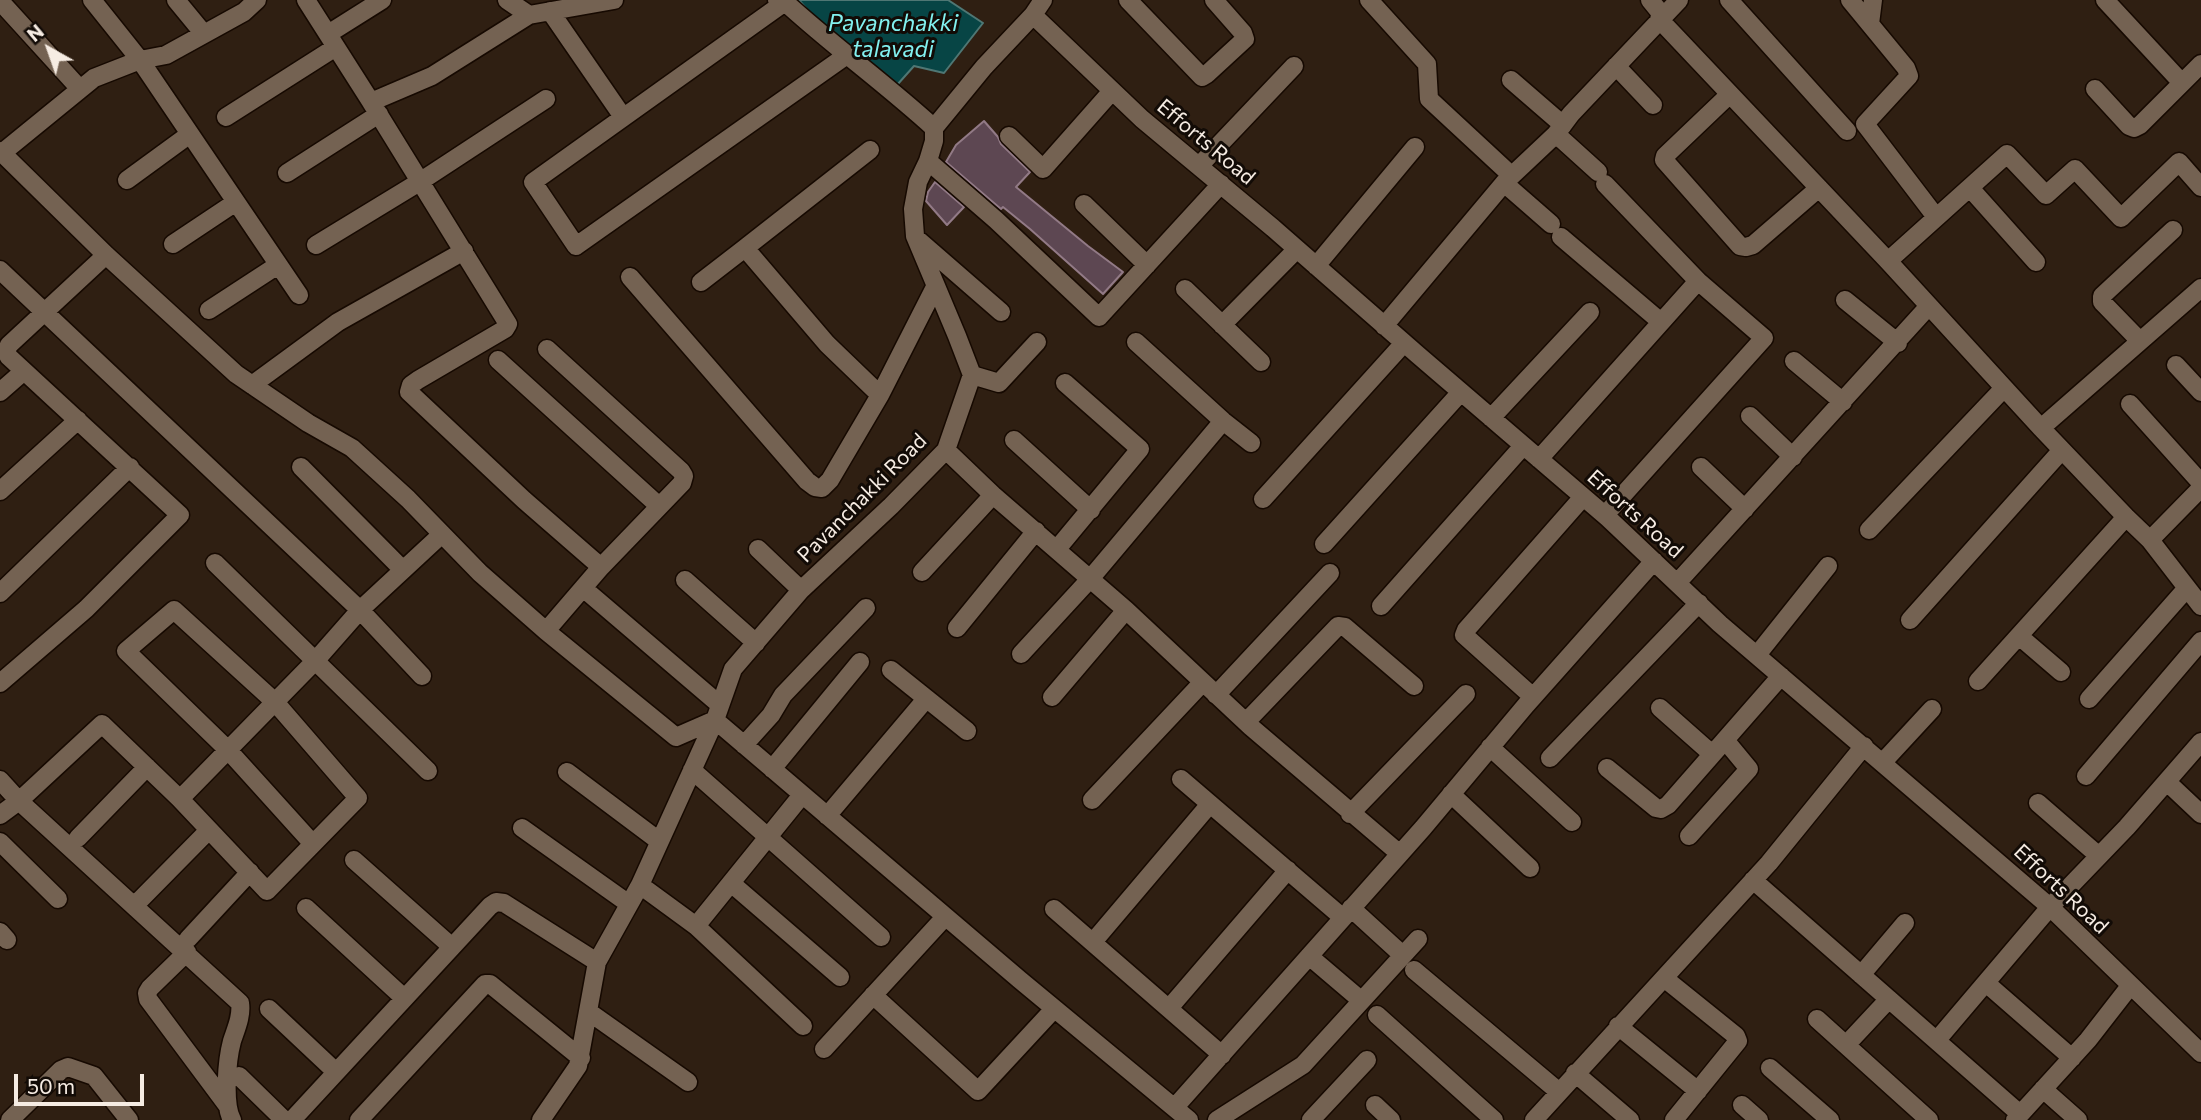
<!DOCTYPE html>
<html>
<head>
<meta charset="utf-8">
<style>
	body { margin:0 }
	#map { position:relative; width:2201px; height:1120px; overflow:hidden; background:#2f1f12; font-family:Commissioner,sans-serif }
	canvas { display:block }
	.north { position:absolute; left:14px; top:14px; width:70px; height:70px; -webkit-text-stroke:5px #120b06; paint-order:stroke; rotate:320deg; font-size:19px; font-weight:700; line-height:28px; text-align:center; color:#f6ece3 }
	.north::after { content:''; display:block; margin:auto; width:24px; height:32px; background:#f6ece3; clip-path:polygon(50% 0,100% 100%,50% 72%,0 100%) }
	.scale { position:absolute; left:14px; top:1074px; width:130px; height:32px; box-sizing:border-box; border:4px solid #f6ece3; border-top:0; padding-left:9px; font-size:21px; line-height:24px; white-space:nowrap; color:#f6ece3; -webkit-text-stroke:5px #120b06; paint-order:stroke }
</style>
</head>
<body>
<div id="map">
<canvas width="2201" height="1120"></canvas>
<div class="north">N</div>
<div class="scale">50 m</div>
</div>
<script>
const g = document.querySelector('canvas').getContext('2d');
g.lineJoin = 'round';
function fill(path, color) { g.fillStyle = color; g.fill(path, 'evenodd'); }
function strokePath(path, color, width, dash) { g.strokeStyle = color; g.lineWidth = width; g.lineCap = dash ? 'butt' : 'round'; g.setLineDash(dash || []); g.stroke(path); }
function label(font, color, halo, rows, align = 'center') {
  g.font = font + ' Commissioner,sans-serif'; g.lineWidth = 6; g.setLineDash([]); g.textBaseline = 'middle'; g.strokeStyle = halo; g.fillStyle = color; for (const [text, x, y, turn = 0] of rows) {
    g.save(); g.translate(x, y); g.rotate((+turn || 0) * Math.PI / 180); g.textAlign = isNaN(turn) ? turn : align; if (halo) g.strokeText(text, 0, 0); g.fillText(text, 0, 0); g.restore();
  }
}
const water = new Path2D(`
	M 799,0 L 948,0 L 983,23 L 944,73 L 914,66 L 897,85 L 816,20 Z`);
fill(water, '#074545');
strokePath(water, '#4f7774', 2);
const building = new Path2D(`
	M 984,121 L 998,137 L 1001,144 L 1030,172 L 1016,187 L 1088,246 L 1123,272 L 1103,294 L 1030,229 L 1003,207 L 1001,209 L 946,162 L 956,145 Z
	M 935,182 L 964,207 L 947,225 L 926,201 L 928,192 Z`);
fill(building, '#5d4752');
strokePath(building, '#927a86', 2);
const street = new Path2D(`
	M 92,0 L 140,60 L 299,295
	M 176,0 L 204,34
	M 306,0 L 371,102 L 432,76 L 529,15
	M 507,0 L 529,15 L 614,0
	M 777,0 L 785,2 C 833,46 886,84 934,128
	M 784,0 L 785,2 L 533,182 L 576,246 L 847,55
	M 1128,0 L 1202,77 L 1207,74 L 1245,39 L 1243,33 L 1214,0
	M 1369,0 L 1427,64 L 1429,99 L 1511,175
	M 1650,0 L 1663,16
	M 1729,0 L 1847,131
	M 1850,0 L 1906,68 L 1909,76 L 1865,124 L 1936,217
	M 2105,0 L 2182,83
	M 0,1 L 80,89
	M 550,11 L 623,117
	M 1033,15 L 1142,119 L 1273,228 L 1418,355 L 1608,518 L 1720,624 L 2050,907 L 2201,1053
	M 1659,19 L 1888,261 L 2041,428 L 2126,517 L 2150,540 L 2201,606
	M 1870,24 L 1873,0
	M 328,34 L 382,0
	M 1616,66 L 1653,105
	M 1511,80 L 1563,125
	M 2095,89 L 2129,126 L 2134,128 L 2140,125 L 2201,64
	M 1730,94 L 1665,156 L 1664,160 L 1740,246 L 1746,247 L 1753,245 L 1819,188
	M 371,102 L 508,324 L 505,329 L 418,380 L 411,385 L 409,392 L 524,500 L 601,567
	M 226,117 L 336,47
	M 1556,134 L 1598,172
	M 1009,136 L 1043,169 L 1112,91
	M 870,150 L 745,248 L 827,344 L 880,395 L 935,287
	M 0,151 L 106,255 L 236,374 L 308,423 L 352,448 L 408,499 L 480,573 L 546,631 L 676,737 L 715,720
	M 2,153 L 94,78 L 140,60 L 166,55 L 244,12 L 257,0
	M 928,161 L 996,220 L 1099,317 L 1221,184
	M 1199,166 L 1294,66
	M 287,173 L 379,114
	M 127,180 L 190,134
	M 1504,183 L 1551,224
	M 1605,184 L 1698,281
	M 1970,188 L 2036,262
	M 1084,204 L 1147,265
	M 1561,237 L 1661,322
	M 917,239 L 1001,312
	M 173,244 L 236,202
	M 316,245 L 421,181 L 546,99
	M 1888,261 L 2007,154 L 2046,195 L 2075,169 L 2121,218 L 2179,162 L 2201,187
	M 1316,266 L 1415,147
	M 0,270 L 360,610 L 422,676
	M 630,277 L 807,481 L 815,487 L 822,488 L 830,480 L 880,395
	M 701,282 L 745,248
	M 1185,289 L 1261,362
	M 1845,300 L 1898,343
	M 209,310 L 278,265
	M 1222,325 L 1297,249
	M 1384,326 L 1504,183 L 1556,134 L 1571,114 L 1679,0
	M 2139,340 L 2107,307 L 2102,302 L 2102,296 L 2173,230
	M 1136,342 L 1223,421 L 1251,443
	M 498,360 L 659,506
	M 1794,361 L 1843,402
	M 2176,365 L 2201,392
	M 972,375 L 999,383 L 1037,342
	M 252,385 L 338,322 L 464,251
	M 0,392 L 24,371
	M 2130,404 L 2201,483
	M 1750,416 L 1793,457
	M 1491,418 L 1590,312
	M 2041,428 L 2201,288
	M 1014,440 L 1091,510
	M 946,450 L 993,495 L 1126,610 L 1251,727 L 1400,854
	M 1539,459 L 1698,281 L 1764,338 L 1605,515
	M 301,467 L 403,570
	M 1701,467 L 1745,509
	M 0,491 L 78,420
	M 1263,499 L 1404,343
	M 1869,530 L 2004,388
	M 2150,540 L 2201,488
	M 1324,544 L 1461,392
	M 758,549 L 801,590
	M 1057,549 L 1140,449 L 1065,383
	M 215,563 L 428,771
	M 922,572 L 993,495
	M 685,580 L 756,643
	M 1677,583 L 1928,307
	M 583,588 L 720,705
	M 0,593 L 130,467
	M 1381,606 L 1523,446
	M 1910,620 L 2062,450
	M 957,628 L 1036,531
	M 546,631 L 601,567 L 682,483 L 684,476 L 681,471 L 547,349
	M 2019,636 L 2061,672
	M 1021,654 L 1090,579 L 1223,421
	M 1757,655 L 1828,566
	M 891,670 L 967,731
	M 1978,681 L 2126,517
	M 0,683 L 86,609 L 180,515 L 9,357 L 6,352 L 9,345 L 106,255
	M 1216,695 L 1330,573
	M 1052,697 L 1126,610
	M 1533,697 L 1464,635 L 1466,630 L 1583,497
	M 2089,699 L 2187,588
	M 1660,708 L 1712,754
	M 715,720 L 1020,980 L 1189,1120
	M 1246,722 L 1338,626 L 1345,627 L 1414,686
	M 744,745 L 771,715 L 783,695 L 866,608
	M 1490,747 L 1572,822
	M 1550,758 L 1699,603
	M 1883,762 L 1932,709
	M 1607,768 L 1656,808 L 1661,809 L 1668,805 L 1781,676
	M 772,769 L 860,662
	M 692,770 L 881,937
	M 567,772 L 659,841
	M 2086,776 L 2201,641
	M 1181,779 L 1342,917
	M 0,780 L 19,801 L 240,1003 C 242,1016 236,1029 232,1041 C 227,1060 223,1103 232,1120
	M 2167,782 L 2201,814
	M 1451,794 L 1530,868
	M 802,795 L 696,926 L 640,885 L 715,720 L 733,669 L 801,590 L 891,506 L 946,450 L 972,375 L 957,336 L 915,236 L 913,209 L 918,182 L 928,161 L 934,141 L 934,128 L 984,67 L 1033,15 L 1043,0
	M 180,799 L 267,891 L 358,798 L 275,702 L 174,610 L 126,651 L 228,750 L 313,844
	M 1092,800 L 1203,682
	M 2038,803 L 2099,856
	M 1350,814 L 1466,694
	M 0,815 L 19,801 L 102,724 L 180,799 L 316,660 L 360,610 L 442,534
	M 827,816 L 926,699
	M 522,828 L 629,904
	M 1689,836 L 1749,769 L 1725,740
	M 78,838 L 147,767
	M 0,842 L 58,899
	M 354,860 L 452,947
	M 1753,880 L 2020,1114
	M 731,883 L 840,977
	M 139,901 L 209,830
	M 306,908 L 404,998
	M 1351,908 L 1397,950
	M 1054,909 L 1222,1055
	M 696,926 L 803,1026
	M 0,932 L 7,940
	M 188,939 L 250,872
	M 1093,942 L 1210,804
	M 187,952 L 150,988 L 147,993 L 148,999 L 227,1105
	M 1309,956 L 1356,996
	M 1414,970 L 1558,1091
	M 1861,975 L 1905,923
	M 1664,978 L 1736,1036 L 1738,1041 L 1674,1120
	M 1986,983 L 2072,1058
	M 873,995 L 978,1091 L 1054,1009
	M 1170,1007 L 1288,870
	M 269,1009 L 336,1072
	M 589,1012 L 688,1082
	M 1377,1015 L 1494,1120
	M 1817,1019 L 1929,1120
	M 1618,1026 L 1698,1091
	M 1937,1040 L 2050,907 L 2127,827 L 2201,742
	M 1846,1045 L 1889,999
	M 824,1049 L 945,917
	M 1770,1068 L 1830,1120
	M 1575,1073 L 1630,1120
	M 239,1076 L 284,1120
	M 2043,1089 L 2078,1120
	M 1375,1105 L 1391,1120
	M 1742,1105 L 1759,1120
	M 1175,1107 L 1423,828 L 1526,705 L 1654,561
	M 10,1120 L 61,1070 L 68,1067 L 94,1076 L 129,1120
	M 292,1120 L 490,906 L 496,902 L 504,903 L 597,962
	M 359,1120 L 485,984 L 490,984 L 581,1058
	M 541,1120 L 578,1066 L 597,962 L 640,885
	M 1217,1120 L 1303,1065 L 1418,939
	M 1311,1120 L 1367,1060
	M 1534,1120 L 1769,863 L 1864,746
	M 2015,1120 L 2088,1040 L 2130,986`);
strokePath(street, '#160901', 21);
strokePath(street, '#746252', 18);
label('21px', '#f6ece3', '#120b06', [
	["Efforts Road",1206,142,40],
	["Pavanchakki Road",862,498,-45],
	["Efforts Road",1635,514,42],
	["Efforts Road",2061,889,43]
]);
label('italic 23px', '#82f1f0', '#120b06', [
	["Pavanchakki",893,23],
	["talavadi",893,49]
]);
</script>
</body>
</html>
